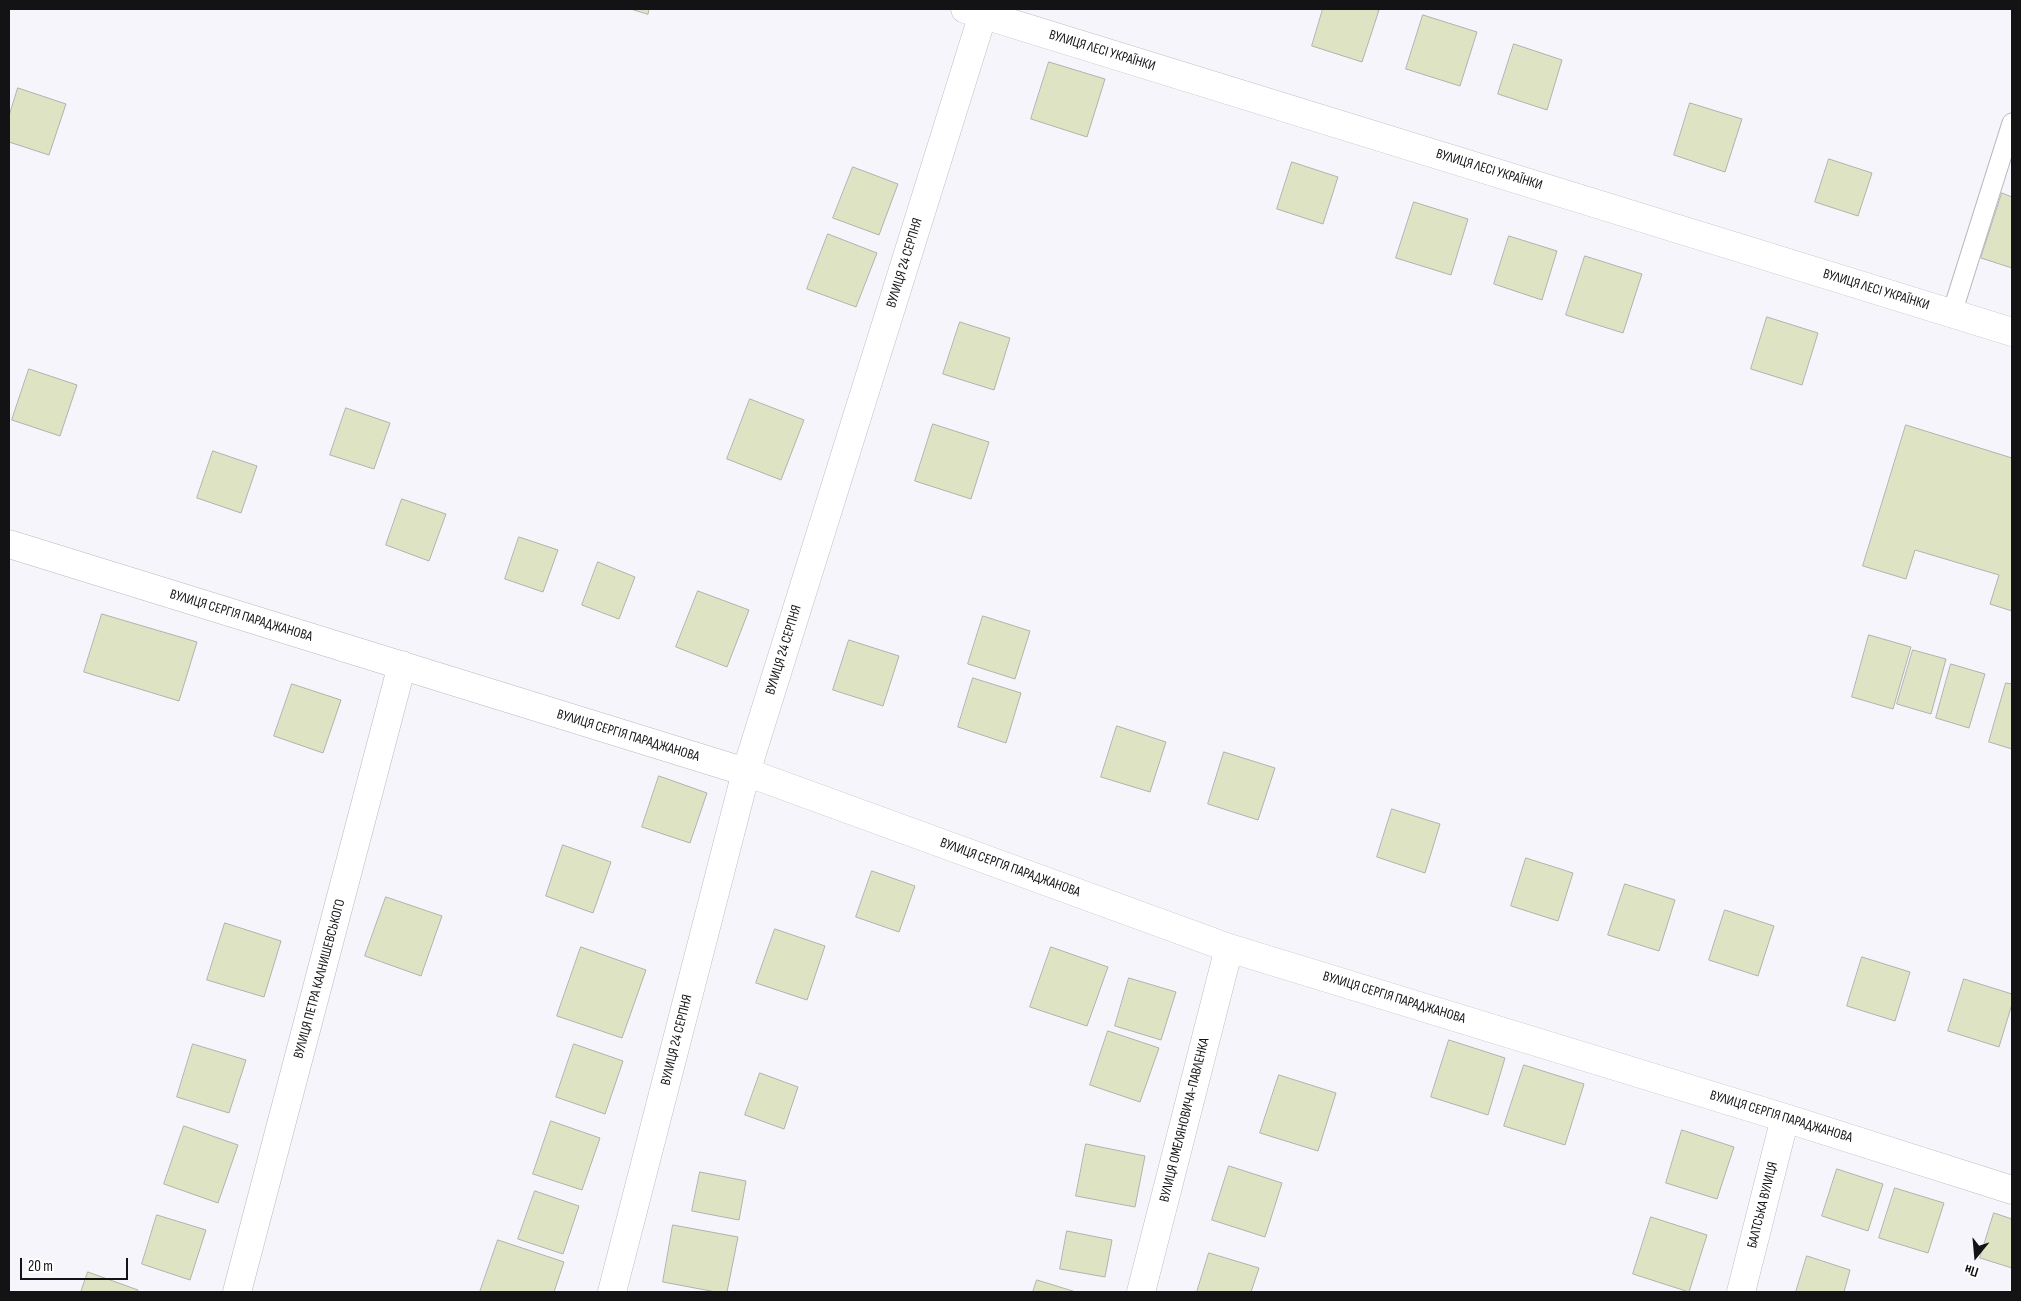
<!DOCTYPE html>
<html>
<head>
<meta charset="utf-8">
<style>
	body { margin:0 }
	#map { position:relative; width:2021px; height:1301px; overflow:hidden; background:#f7f5fc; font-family:"Sofia Sans Condensed",sans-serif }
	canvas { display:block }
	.frame { position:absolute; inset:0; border:10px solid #131215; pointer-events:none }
	.north { position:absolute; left:1951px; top:1231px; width:50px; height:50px; -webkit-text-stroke:4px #fff; paint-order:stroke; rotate:197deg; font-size:14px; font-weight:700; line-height:20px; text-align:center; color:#131215 }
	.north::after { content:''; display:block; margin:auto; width:18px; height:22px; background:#131215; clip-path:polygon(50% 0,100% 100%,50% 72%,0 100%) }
	.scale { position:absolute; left:20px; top:1258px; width:108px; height:22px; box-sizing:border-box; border:2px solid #131215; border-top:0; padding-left:6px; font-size:15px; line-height:18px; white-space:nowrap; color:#131215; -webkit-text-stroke:4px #fff; paint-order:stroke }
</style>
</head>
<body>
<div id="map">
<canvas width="2021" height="1301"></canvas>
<div class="frame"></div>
<div class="north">Пн</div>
<div class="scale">20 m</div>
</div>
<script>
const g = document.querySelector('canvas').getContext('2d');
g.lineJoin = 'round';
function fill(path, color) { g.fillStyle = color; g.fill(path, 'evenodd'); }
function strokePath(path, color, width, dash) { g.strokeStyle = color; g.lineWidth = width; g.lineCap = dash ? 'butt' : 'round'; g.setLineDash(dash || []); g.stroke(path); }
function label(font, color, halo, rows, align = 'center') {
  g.font = font + ' "Sofia Sans Condensed",sans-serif'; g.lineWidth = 4; g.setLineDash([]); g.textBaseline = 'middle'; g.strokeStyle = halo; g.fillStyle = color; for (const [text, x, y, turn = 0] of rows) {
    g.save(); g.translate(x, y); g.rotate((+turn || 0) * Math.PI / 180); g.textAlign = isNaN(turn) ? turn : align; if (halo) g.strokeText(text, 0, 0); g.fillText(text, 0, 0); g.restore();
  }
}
const building = new Path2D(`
	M 631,9 L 649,9 L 648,14 Z
	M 1323,9 L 1373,9 L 1379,10 L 1362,62 L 1312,46 Z
	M 1423,15 L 1477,32 L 1460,86 L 1406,69 Z
	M 1514,44 L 1562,60 L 1547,110 L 1498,94 Z
	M 1049,62 L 1105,79 L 1087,137 L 1031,119 Z
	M 18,88 L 66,104 L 49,155 L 9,142 L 9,116 Z
	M 1690,103 L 1742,119 L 1725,172 L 1674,155 Z
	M 1829,159 L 1872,173 L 1858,216 L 1815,202 Z
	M 1292,162 L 1338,177 L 1323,224 L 1277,209 Z
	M 853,167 L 898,184 L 879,235 L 833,218 Z
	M 2002,193 L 2012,197 L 2012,268 L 1981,258 Z
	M 1414,202 L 1468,219 L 1451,275 L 1396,258 Z
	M 828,234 L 877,253 L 856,307 L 807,289 Z
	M 1509,236 L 1557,251 L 1542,300 L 1494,284 Z
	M 1585,256 L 1642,274 L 1623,333 L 1566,315 Z
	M 1767,317 L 1818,333 L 1802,385 L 1751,369 Z
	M 960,322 L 1010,338 L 994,390 L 943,374 Z
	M 29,369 L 77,385 L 60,436 L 12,420 Z
	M 750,399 L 804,420 L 781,480 L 727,459 Z
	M 346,408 L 390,423 L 374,469 L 330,455 Z
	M 933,424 L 989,442 L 971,499 L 915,481 Z
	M 1906,425 L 2012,458 L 2012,611 L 1990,604 L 1999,575 L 1915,550 L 1906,579 L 1863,566 Z
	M 213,451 L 257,466 L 241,513 L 197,498 Z
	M 402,499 L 446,514 L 429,561 L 386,545 Z
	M 519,537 L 558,550 L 543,592 L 505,579 Z
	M 598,562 L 635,577 L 619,619 L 582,605 Z
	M 698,591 L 749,610 L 727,667 L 676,647 Z
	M 102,614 L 197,642 L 179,701 L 84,672 Z
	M 983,616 L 1030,631 L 1015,679 L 968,664 Z
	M 1869,635 L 1911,647 L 1893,709 L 1852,697 Z
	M 849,640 L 899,656 L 883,706 L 833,690 Z
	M 1913,650 L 1946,659 L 1931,714 L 1897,704 Z
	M 1951,664 L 1985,674 L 1969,728 L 1936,718 Z
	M 973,678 L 1021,693 L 1006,743 L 958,727 Z
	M 2006,683 L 2012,684 L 2012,749 L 1989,742 Z
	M 292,684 L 341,700 L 323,753 L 274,736 Z
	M 1117,726 L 1166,742 L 1150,792 L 1101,777 Z
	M 1224,752 L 1275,768 L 1258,820 L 1208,804 Z
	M 659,776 L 707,793 L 690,843 L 642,827 Z
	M 1392,809 L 1440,824 L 1425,873 L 1377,857 Z
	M 563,845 L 611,862 L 593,913 L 546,896 Z
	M 1526,858 L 1573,873 L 1558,921 L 1511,906 Z
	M 872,871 L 915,886 L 899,932 L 856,917 Z
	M 1625,884 L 1675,900 L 1659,951 L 1608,935 Z
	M 386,897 L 442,916 L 421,976 L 365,956 Z
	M 1725,910 L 1774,926 L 1758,976 L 1709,960 Z
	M 225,923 L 281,941 L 264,997 L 207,980 Z
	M 775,929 L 825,946 L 807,1000 L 756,983 Z
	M 581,947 L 646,970 L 622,1038 L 557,1016 Z
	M 1051,947 L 1108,967 L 1087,1026 L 1030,1007 Z
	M 1862,957 L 1910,972 L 1895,1021 L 1847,1006 Z
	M 1129,978 L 1176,992 L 1161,1040 L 1115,1026 Z
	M 1964,979 L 2012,994 L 2012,1004 L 1999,1047 L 1948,1031 Z
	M 1108,1031 L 1159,1048 L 1140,1102 L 1090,1085 Z
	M 1449,1040 L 1505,1058 L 1488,1115 L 1431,1097 Z
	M 193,1044 L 246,1060 L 229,1113 L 177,1097 Z
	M 574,1044 L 623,1061 L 605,1114 L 556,1097 Z
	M 1524,1065 L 1584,1084 L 1565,1145 L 1504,1126 Z
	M 760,1073 L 798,1087 L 784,1129 L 745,1115 Z
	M 1279,1075 L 1336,1093 L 1318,1151 L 1260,1133 Z
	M 551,1121 L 600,1138 L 582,1190 L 533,1174 Z
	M 184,1126 L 238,1145 L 218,1203 L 164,1184 Z
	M 1682,1130 L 1734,1147 L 1717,1199 L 1666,1183 Z
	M 1086,1144 L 1145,1156 L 1135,1207 L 1076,1196 Z
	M 1229,1166 L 1282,1183 L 1265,1237 L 1212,1220 Z
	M 1837,1169 L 1883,1184 L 1868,1231 L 1822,1216 Z
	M 700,1172 L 746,1181 L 739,1220 L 692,1211 Z
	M 1895,1188 L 1944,1203 L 1928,1253 L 1879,1238 Z
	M 535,1191 L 579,1206 L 563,1254 L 518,1239 Z
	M 1994,1213 L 2012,1219 L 2012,1268 L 1980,1258 Z
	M 157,1215 L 206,1230 L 190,1280 L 142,1264 Z
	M 1651,1217 L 1707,1235 L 1689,1292 L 1633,1274 Z
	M 673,1225 L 738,1237 L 727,1292 L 716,1292 L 663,1282 Z
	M 1067,1231 L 1112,1240 L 1105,1277 L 1060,1269 Z
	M 498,1240 L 564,1262 L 554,1292 L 480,1292 Z
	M 1209,1253 L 1259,1268 L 1251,1292 L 1197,1292 Z
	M 1807,1256 L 1850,1270 L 1844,1292 L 1796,1292 Z
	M 88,1272 L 138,1290 L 137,1292 L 81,1292 Z
	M 1037,1280 L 1076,1292 L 1033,1292 Z`);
fill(building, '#dee3c4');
strokePath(building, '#b1b2ac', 1);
const lane = new Path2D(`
	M 1952,313 L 2012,123`);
const street = new Path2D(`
	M 965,9 L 2012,332
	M 9,544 L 746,772 L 1229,948 L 1785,1118 L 2012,1190
	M 237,1292 L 402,665
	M 612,1292 L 746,772 L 983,14
	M 1141,1292 L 1229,948
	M 1741,1292 L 1785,1118`);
strokePath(lane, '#bbb9c0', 21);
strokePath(street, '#bbb9c0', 29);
strokePath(lane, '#fff', 19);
strokePath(street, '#fff', 28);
label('14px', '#131215', '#fff', [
	["ВУЛИЦЯ ЛЕСІ УКРАЇНКИ",1102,51,17],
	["ВУЛИЦЯ ЛЕСІ УКРАЇНКИ",1489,170,17],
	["ВУЛИЦЯ 24 СЕРПНЯ",905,263,-73],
	["ВУЛИЦЯ ЛЕСІ УКРАЇНКИ",1876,290,17],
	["ВУЛИЦЯ СЕРГІЯ ПАРАДЖАНОВА",241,616,17],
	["ВУЛИЦЯ 24 СЕРПНЯ",784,650,-73],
	["ВУЛИЦЯ СЕРГІЯ ПАРАДЖАНОВА",628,736,17],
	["ВУЛИЦЯ СЕРГІЯ ПАРАДЖАНОВА",1010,868,20],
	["ВУЛИЦЯ ПЕТРА КАЛНИШЕВСЬКОГО",320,979,-75],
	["ВУЛИЦЯ СЕРГІЯ ПАРАДЖАНОВА",1394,998,17],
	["ВУЛИЦЯ 24 СЕРПНЯ",677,1040,-76],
	["ВУЛИЦЯ СЕРГІЯ ПАРАДЖАНОВА",1781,1117,17],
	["ВУЛИЦЯ ОМЕЛЯНОВИЧА-ПАВЛЕНКА",1185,1120,-76],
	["БАЛТСЬКА ВУЛИЦЯ",1763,1205,-76]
]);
</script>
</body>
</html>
